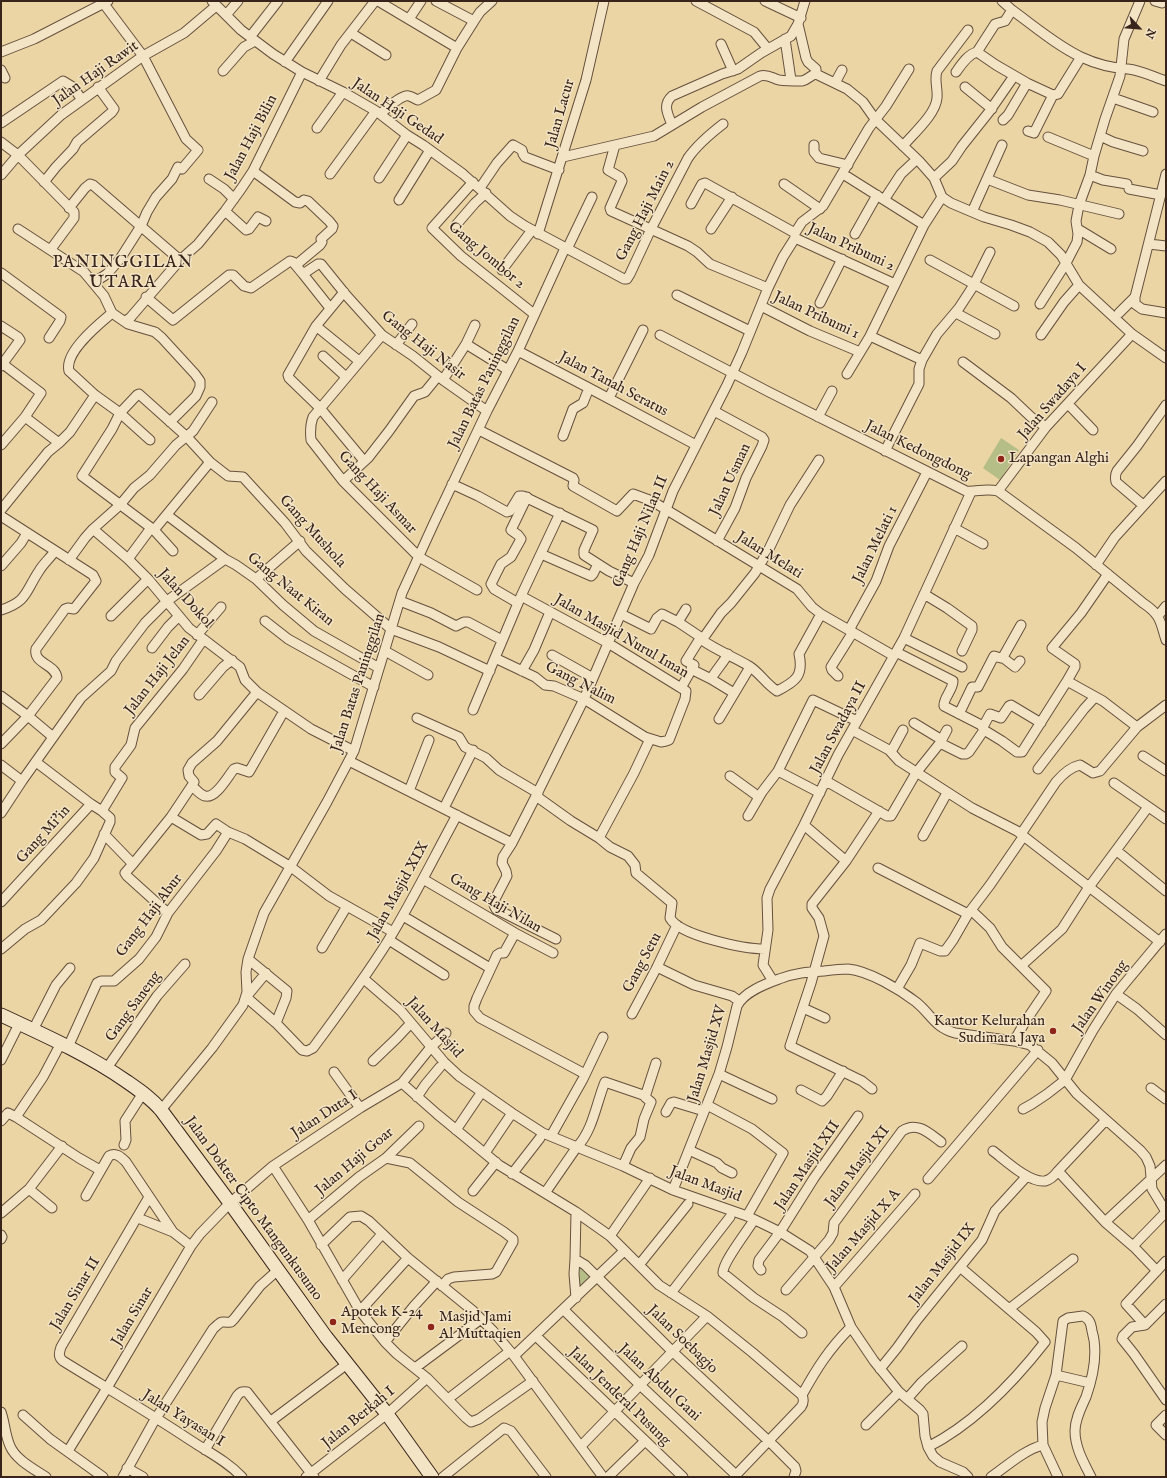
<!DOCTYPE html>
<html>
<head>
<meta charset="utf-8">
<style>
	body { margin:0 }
	#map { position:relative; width:1167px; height:1478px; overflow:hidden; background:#ebd5a4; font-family:"IM FELL English",serif }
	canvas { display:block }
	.frame { position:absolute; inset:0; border:2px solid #39241c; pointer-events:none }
	.north { position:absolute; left:1119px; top:8px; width:40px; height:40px; -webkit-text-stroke:3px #f2e4c4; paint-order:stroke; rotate:116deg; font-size:11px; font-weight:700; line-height:16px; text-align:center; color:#39241c }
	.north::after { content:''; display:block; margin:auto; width:14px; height:18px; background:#39241c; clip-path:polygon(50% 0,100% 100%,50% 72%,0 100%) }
</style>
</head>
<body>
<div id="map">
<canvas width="1167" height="1478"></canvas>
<div class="frame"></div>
<div class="north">N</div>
</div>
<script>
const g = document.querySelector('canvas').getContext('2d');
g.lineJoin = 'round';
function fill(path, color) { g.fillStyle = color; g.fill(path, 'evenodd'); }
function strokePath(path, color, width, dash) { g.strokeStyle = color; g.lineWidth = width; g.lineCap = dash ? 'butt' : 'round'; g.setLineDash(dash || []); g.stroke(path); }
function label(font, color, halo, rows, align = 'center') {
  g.font = font + ' "IM FELL English",serif'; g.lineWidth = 3; g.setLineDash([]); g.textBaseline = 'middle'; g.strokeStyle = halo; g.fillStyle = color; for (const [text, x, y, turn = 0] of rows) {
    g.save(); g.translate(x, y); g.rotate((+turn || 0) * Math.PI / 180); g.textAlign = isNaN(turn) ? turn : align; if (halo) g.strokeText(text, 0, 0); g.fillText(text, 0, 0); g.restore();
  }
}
fill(new Path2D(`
	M 1001,438 L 1019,450 L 1000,480 L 983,468 Z
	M 575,1264 L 597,1278 L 576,1297 Z`), '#b5be87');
const street = new Path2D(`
	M 212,1 L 241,30 L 273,54 L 302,72 L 343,92 L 376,111 L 407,135 L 423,145 L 463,174 L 510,216 L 525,226 L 624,279 L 627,279 L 630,274 L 651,229 L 688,158 C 697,145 710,134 723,124
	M 378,1 L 457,48
	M 436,1 L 474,21
	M 696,1 L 754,32 L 768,49
	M 765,1 L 801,18
	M 1002,1 L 1012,10
	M 1155,1 L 1162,3 L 1165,1
	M 226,15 L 238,1
	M 409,19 L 421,1
	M 798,24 L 806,58 L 808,62 L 816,69 L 816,74
	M 351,33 L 386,55
	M 250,37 L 278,1
	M 785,39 L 791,80
	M 721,44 L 733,71
	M 1,52 L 34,39 L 108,1
	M 977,52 L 995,24 L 1005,21 L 1012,10 C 1034,26 1056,45 1081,57 C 1096,64 1112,68 1128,69 C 1140,70 1154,77 1166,81
	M 285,62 L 328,1
	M 1,70 L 5,78
	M 223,71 L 244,47 L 255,41
	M 956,72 C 961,65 968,54 977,52 L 996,65 L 1027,83 L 1008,115 L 1003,120
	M 319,81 L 341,45 L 375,1
	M 835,83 L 842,70
	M 1027,83 L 1053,95 L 1058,94 L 1081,57
	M 965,87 L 992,109
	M 1113,98 L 1153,112
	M 380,114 C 385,110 402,94 409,96 C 413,97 415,99 418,100 L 436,90 L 457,48 L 474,21 L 480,12 L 492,1
	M 1,123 L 63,81 L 73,87 L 82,100
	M 672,125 C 668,114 662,105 672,96 L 722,74 L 738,69 L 761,53 L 791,36 L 798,24 L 805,1
	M 317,128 L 343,92
	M 1028,131 L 1034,133 L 1053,95
	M 1100,136 L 1113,142 L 1143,151
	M 1048,137 L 1094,156
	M 1,142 L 18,155 L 74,212 L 74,218 L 51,249
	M 615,145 L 608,170 L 620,177 L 622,181 L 610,208 L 611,211 L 688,246 L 697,252 L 710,264 L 768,288
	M 814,145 L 814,152 L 819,158 L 848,165
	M 903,146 C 913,134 936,114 937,98 C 938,88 934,80 937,71 L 968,30
	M 563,157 L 654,136 L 702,107 L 760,76 C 768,74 772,78 779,80 C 786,81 795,81 802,81 C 808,80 810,75 816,74 L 847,89 L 863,102 L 875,119 L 919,161 L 934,178 L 942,197 L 951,203 L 984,217 L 1011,225 L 1030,232 L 1048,242 L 1061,255 L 1079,285 L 1132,334 L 1166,358
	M 253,171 L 295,202 L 300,203 L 304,200 L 308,201 L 329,221 L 333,226 L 332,229 L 321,239 L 322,242 L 320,245 L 296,265
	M 330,174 L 376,111
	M 843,174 L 924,225
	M 1166,174 L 1135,297 L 1135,304 L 1142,309 L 1166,313
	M 1,175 L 18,155 L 61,115 L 143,56 L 184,33 L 216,6
	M 1090,175 L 1103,180 L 1127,184
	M 379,178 L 407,135
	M 934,178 L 952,161 L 962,146 L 989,112 L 1014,76
	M 209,179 L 224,189 L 234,199
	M 987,179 L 1028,195 L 1060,200 L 1119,214
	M 44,182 L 56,167 L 73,149 L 77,142 L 112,112 L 114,109 L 98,87
	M 473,182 L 432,228 L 461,256 L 534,314
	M 784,184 L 820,209
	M 480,188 L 497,163 L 513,145 L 522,150 L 523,154 L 525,157 L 559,170
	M 1129,189 L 1161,195
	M 399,200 L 430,150
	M 884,200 L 901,174 L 917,159
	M 691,204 L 702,184 L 705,183 L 795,233
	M 69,208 L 85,188 L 90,184 L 93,185 L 180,260
	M 225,211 L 246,230 L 249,229 L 258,217 L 266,221
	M 972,212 L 1002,145
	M 456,225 L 475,203 L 486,193
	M 18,229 L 84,272 L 104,296 L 112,313 L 128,324 L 155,332 L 162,338 L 195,374 L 200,381 L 200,387 L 196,396 L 170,422
	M 711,229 L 732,197
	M 1078,229 L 1111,249
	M 538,234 L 586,80 L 604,1
	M 855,234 L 877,195
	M 795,238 L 895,284
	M 1149,244 L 1166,246
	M 567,249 L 592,197
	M 930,260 L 1014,306
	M 502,270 L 532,230
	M 1,273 L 61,317 L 60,321 L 49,338
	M 303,274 L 330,308
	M 93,283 L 107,274 L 120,259 L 141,226 L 147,212 L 156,197 L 172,179 L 178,167 L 182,169 L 198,150 L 186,139 L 143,56 L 104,4
	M 344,292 L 316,326 L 288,375 L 289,378 L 320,408 L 364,461
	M 677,295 L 750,331
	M 146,297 L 173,320 L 229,275 L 233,275 L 244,286 L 251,288 L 290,261 L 293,262 L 303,274 L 318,264 L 321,264 L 346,295 L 382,335 L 413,356 L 443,380 L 487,411
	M 820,303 L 842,259
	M 1040,304 L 1066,263 L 1077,242 L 1078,234 L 1076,221 L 1079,205 L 1090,175 L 1094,156 L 1105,119 L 1120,76 L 1124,39 L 1140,1
	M 761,306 L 810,331 L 860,352
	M 112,313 C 99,324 64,352 69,371 L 95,395 L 120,413 L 150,440
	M 956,313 L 995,334
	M 1119,313 L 1135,297
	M 125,321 L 130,318 L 180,260 L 198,244 L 225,211 L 241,189 L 253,171 L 302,72
	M 1,326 L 18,337 L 20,340 L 1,366
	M 316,326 L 359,361
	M 382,335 L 313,417 C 310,425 310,431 311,440 L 343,481 L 419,557 L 477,590
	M 660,335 L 769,392 L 966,491 C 977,492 985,488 998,491 L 1076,548 L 1143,603 C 1161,615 1160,621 1166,640
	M 1041,335 L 1064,302 L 1079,285
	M 870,336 L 924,225 L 942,197
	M 466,344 L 508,370
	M 396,345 L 412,324
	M 518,351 L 589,388 L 696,445
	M 323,356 L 346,377
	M 963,362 L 1011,398 L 1031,417 L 1046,427
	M 847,374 L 870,336 L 922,360
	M 443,380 L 466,344 L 475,325
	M 609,398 L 643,330
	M 1068,404 L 1093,430
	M 714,411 L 762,437 L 764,440 L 762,446 L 746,478 L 735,508 L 717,541
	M 25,417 L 59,443
	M 818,417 L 832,391
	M 479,430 L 573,478 L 574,480 L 573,486 L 617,511 L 633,494 L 652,501 L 797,589 L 812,607 L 821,614 L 894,656
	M 563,436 L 573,409 L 583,403 L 589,388
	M 1,445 L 25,417 L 41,393 L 3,364
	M 885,451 L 919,384 L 919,369 L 922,360 L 937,334 L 959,308 L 972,288 L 990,252
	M 819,460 L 790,505 L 768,551 L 755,573 L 731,603 L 721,613 L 702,640 C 716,650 734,657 749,666 C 760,673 766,684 777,691 C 795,682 804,676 799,654 L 821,614
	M 210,462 L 228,476 L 243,477 L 285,523 L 306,551 L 345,589 L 391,629 L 439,647 L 490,671
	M 343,481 L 368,458 L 389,431 L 414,396 L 425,392 L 438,376
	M 452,484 L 478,496 L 507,512 L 510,511 L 519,496 L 523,496 L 593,530 L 584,550 L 584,555 L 609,571 L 634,583
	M 998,491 L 1046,427 L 1132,334
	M 1143,505 L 1116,482 C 1115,478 1115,475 1117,471 L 1137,446 L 1166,405
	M 1,510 L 48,452 L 59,443 L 70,432 L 95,395
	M 167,515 L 225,559 L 236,565 L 256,579 L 283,605 L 314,631 L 379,668
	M 1,516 L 93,575 L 96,581 L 74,609 L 68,608 L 65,609 L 36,649 C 33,664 56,664 57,678 L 28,716 L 1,696
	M 954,528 L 983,544
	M 93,529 L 120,505 L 134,488 L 150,475 L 176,445 L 193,431 L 212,402
	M 154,530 L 210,462 L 187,437 L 139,394 L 137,395 L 120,413 L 112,429 L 82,476 L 154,530 L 173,551
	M 541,554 L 591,576 L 593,574 L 598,564
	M 128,559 L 151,528
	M 69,560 L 85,538 L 93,529 L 128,559 L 148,579 L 189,628 L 240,667 L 245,680 L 257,692 L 311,729 L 354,751
	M 1096,565 L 1115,537 L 1166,481
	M 1,566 L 21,543 L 27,533
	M 256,579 L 300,541
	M 924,594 L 947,608 L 972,626 L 972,630 L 962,651
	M 400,601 L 431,613 L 456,626 L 464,622 L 468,622 L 502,640
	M 518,603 L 494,589 L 491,584 L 501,564 L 511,557 L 521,539 L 518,535 L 511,530 L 527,497
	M 1,610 C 28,601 25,592 39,571 C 43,564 50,558 55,551
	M 621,614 L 651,629 L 657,618 L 662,614 L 678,622 L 702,638
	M 111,616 L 148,579
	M 1158,616 L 1166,606
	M 265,621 L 288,639 L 374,687
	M 678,622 L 686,609
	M 849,630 L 876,581 L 889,546 L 927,472
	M 197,635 L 221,607
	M 904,638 L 962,667
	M 152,648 L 168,627 L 179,616
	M 385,651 L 428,675
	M 896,652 L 953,681 C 953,690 943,698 944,706 L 981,725 L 984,730
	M 728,654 C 723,663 716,670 711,679 L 734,693
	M 552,655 L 593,678
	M 1002,657 L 1015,667 L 1020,661
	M 495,658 L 535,677 L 545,685 L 554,686 L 584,699 L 645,737 L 661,742 L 666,741 L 669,740 L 671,735 L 685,699 L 686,691 L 608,643 L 521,596
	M 691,669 L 711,679
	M 522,671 L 534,650 L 550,612
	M 838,676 L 832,670 L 831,667 L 853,632
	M 1067,681 L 1075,667 L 1075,664 L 1052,648 L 1081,613 L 1108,574
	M 681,688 L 694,665 L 686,661 L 701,637
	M 199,695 L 223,667 L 232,660
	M 473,710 L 521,596 L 560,513
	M 959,714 L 972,687 L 978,687 L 994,656 L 1001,658 L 1003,657 L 1021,625
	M 417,718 L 459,737 L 465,747 L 486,758 L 499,770 L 538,793
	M 719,719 L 750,667
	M 914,723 L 942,740
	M 983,727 L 990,714 L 1001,718 L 1009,706 L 1011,705 L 1041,723
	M 852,730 L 889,750 L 899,761 L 972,808 L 1017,831 L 1160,942
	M 940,743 L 947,730
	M 1,744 L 28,716 L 53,737
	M 891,752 L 903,730
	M 1143,756 L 1166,771
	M 349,761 L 512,843
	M 1,765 L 22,781 L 81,698 L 111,671 L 116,661 L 145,623 L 167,601 L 225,559
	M 1038,769 L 1084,709 L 1095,697
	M 778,771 L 820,793
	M 730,776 L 759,797
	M 826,781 L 887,816 L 891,816 L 916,773 L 940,743 L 962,754 L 966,754 L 969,752 L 984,730 L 1002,741 L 1017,752 L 1022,752 L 1067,681 L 1103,701 L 1137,727
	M 1114,783 L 1166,819
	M 192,786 C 196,789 200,795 205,796 C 216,799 228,776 234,769 L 237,768 L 249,772 L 284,711
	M 409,791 L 429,740
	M 536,796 L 571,821 L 599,838 L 610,847 L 628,856 L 635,865 L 636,873 L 672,903 L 670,918 C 680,936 745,949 765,949
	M 444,808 L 473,750
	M 102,811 L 122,778 L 115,772 L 115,767 L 131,745 L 135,728 L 183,669 L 203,640
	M 1,813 L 22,781
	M 748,816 L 762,792 L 778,771 L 813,700 L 857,721
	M 171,817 L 193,784 L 194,782 L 189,776 L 188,770 L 192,763 L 217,741 L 257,692
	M 804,825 L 846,861
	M 104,834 L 133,864 L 125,873 L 127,876 L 168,913
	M 1021,834 L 1056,782 C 1062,775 1071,767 1080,765 L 1093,773 L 1100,771 L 1137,727 L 1166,705
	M 923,836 L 947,793
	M 599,838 L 634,773 L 650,739
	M 1117,851 L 1166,891
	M 133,864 L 171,817 L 201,835 L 207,834 L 216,824 L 228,832 L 245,839 L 291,867 L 329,896 L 393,932
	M 878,868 L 968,914 L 990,885 L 1023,837
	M 423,879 L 515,933 L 553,953
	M 1,902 L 91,804
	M 971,910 L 990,928 L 1002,947 L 1046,991 L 1025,1022 L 1014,1041
	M 403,916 L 490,968
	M 515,933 L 504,953 L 500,953 L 497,955 L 477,998 L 474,1006 L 474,1011 L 480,1018 L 585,1074
	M 556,939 L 496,909 L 494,905 L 494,901 L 507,876 L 506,871 L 502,863 L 503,857 L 512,843 L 536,796 L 584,699 L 634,583 L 649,555 L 673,491 L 727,385 L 742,352 L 768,288 L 783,257 L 795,238 L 795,233 L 802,222 L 823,206 L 869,128 L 886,106 L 909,69
	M 389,940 L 444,975
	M 322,948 L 347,906
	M 1,949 L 25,929 L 41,920 L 76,883 L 94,858 L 110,822 L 110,818 L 102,811 L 91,804 L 36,762
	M 248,959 L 287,991 L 286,998 L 276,1023
	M 1021,966 L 1062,929 L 1089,887 L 1148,807
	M 657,967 L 694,985 L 732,996 L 739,1001
	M 364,979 L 401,1011 L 444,1062 L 459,1076 L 512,1113 L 543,1133 L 623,1166 L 673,1190 L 747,1216 L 780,1232 L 810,1251 L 834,1287 L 851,1327 L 874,1361 L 899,1392 L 920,1410 L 923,1414 L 925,1436 L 928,1447 L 933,1456 L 940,1462 L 963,1472 L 968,1477
	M 773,981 L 763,965 L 768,930 L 767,898 L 770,889 L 804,825 L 838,755 L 904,638 L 971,492
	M 897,989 L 911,965 L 920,943 L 940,951 L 945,951 L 953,940 L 968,914
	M 1116,994 L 1137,1009 L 1166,1035
	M 246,997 L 276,1023 L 302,1050 L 307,1051 L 313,1048 C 339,1013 365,978 388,941 C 413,900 434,857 457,815
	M 246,997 L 266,973
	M 803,1008 L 825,1018
	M 632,1014 L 657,967 L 677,925
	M 33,1030 L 56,985 L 70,968
	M 68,1047 L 97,983 L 101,981 L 114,981 L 139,959 L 156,937 L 168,913 L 216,851 L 228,832
	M 1,1060 L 19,1024
	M 373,1061 L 397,1038 L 411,1023
	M 107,1068 L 157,996 L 185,964
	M 334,1072 L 360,1108
	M 719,1074 L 772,1099
	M 402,1083 L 437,1114 L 499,1165 L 576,1212 L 610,1236 L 659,1285 L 707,1316 L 753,1353 L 802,1395 C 804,1400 804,1403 801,1407 L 734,1477
	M 1151,1088 L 1166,1099
	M 872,1089 L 862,1081 L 790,1046 L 811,983 L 824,936 L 819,918 L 812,908 L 812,904 L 846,861 L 879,811
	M 801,1090 L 822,1101 L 827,1096 L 843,1071
	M 417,1097 L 425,1085 L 440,1067
	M 707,1105 L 752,1129 L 783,1153 L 747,1216
	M 1023,1109 L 1032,1104 L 1047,1094 L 1065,1080 L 1093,1030 L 1116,994 L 1166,934
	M 161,1110 L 212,1048 L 243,1005 L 247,992 L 246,972 L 248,959 L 264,913 L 327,802 L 354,751 L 402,593 L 434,523 L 487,411 L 518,351 L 565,248
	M 666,1112 L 671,1103 L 674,1102 L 704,1111
	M 16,1117 L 79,1158 L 100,1170
	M 1,1121 L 8,1113 L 16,1117 L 43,1077 L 61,1043
	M 456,1130 L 479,1096
	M 551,1136 L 583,1079 L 603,1037
	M 124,1145 L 126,1140 L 125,1121 L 143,1093
	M 577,1147 C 593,1130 596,1104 605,1082 L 646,1096
	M 689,1150 L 717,1163 L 722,1168 L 732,1173
	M 993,1151 C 1005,1160 1029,1183 1045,1181 C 1050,1180 1055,1175 1058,1171 L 1106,1120
	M 485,1153 L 510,1116
	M 386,1158 L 410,1163 L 458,1202 L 504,1232 L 513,1239 L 513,1242 L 496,1272 L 492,1274 L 454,1277 L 448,1279 L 442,1286
	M 273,1166 L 308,1220 L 360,1311 L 385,1342 L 397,1354 L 427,1378 L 466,1418 L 471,1422 L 479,1419 L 533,1381
	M 623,1166 L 631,1148 L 640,1137 L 644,1119 L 651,1102 L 645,1097 L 656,1063
	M 1058,1171 L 1105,1222 L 1134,1247 L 1157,1271
	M 512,1174 L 540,1138
	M 928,1179 L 1038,1050
	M 29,1189 L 62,1146
	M 673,1190 L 719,1074 L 727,1047 L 737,1006 C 744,992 765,984 779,979 C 794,973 808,972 824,971 C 832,970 840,969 848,969 C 869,971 899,989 916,1002 C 932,1015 934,1027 955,1033 L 1014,1041 L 1030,1045 L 1052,1063 L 1077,1094 L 1140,1150 L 1146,1157 L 1150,1166 L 1152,1189 L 1166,1212
	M 473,1191 L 496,1162
	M 545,1193 L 574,1151
	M 86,1196 L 109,1156 C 116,1152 121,1157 126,1162 L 173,1232 L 191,1246
	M 149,1197 L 61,1347 C 59,1353 58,1357 63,1361 C 105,1387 148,1412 190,1440 C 208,1452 227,1461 242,1477
	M 1,1213 L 29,1189 L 52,1208
	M 138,1218 L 173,1232
	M 308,1220 L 359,1177 L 386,1158 L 419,1126
	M 754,1220 C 748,1230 722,1263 723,1273 L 754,1298 L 783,1317 L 802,1333
	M 1105,1222 L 1166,1165
	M 1,1235 L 2,1237 L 1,1239
	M 610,1236 L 650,1178
	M 321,1245 L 350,1217 L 361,1216 L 369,1221 L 408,1258 L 472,1310 L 493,1331 L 514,1356 L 603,1477
	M 1133,1246 L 1166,1212
	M 575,1259 L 576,1212
	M 639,1265 L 688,1204
	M 761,1270 L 758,1266 L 759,1260 L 780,1232 L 814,1178 L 858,1116
	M 342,1280 L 382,1234
	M 834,1287 L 915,1194
	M 786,1290 L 829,1240 L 833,1233 L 834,1223 L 902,1131 C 917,1121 929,1133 941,1142
	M 671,1293 L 730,1217
	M 576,1298 L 574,1274 L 575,1259 L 585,1265 L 673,1352 L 774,1446 L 795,1467 L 796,1471 L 794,1477
	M 1166,1304 L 1145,1325 L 1132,1327 L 1123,1336 L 1122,1339 L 1134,1354 L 1166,1400
	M 1009,1309 L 1073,1259
	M 564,1310 L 640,1385 L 736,1475
	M 360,1311 L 408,1258
	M 1145,1325 L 1126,1304 L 1166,1261
	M 536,1336 L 683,1477
	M 385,1342 L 414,1306 L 437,1281
	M 514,1356 L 624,1251
	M 415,1368 L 481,1319
	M 880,1369 L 897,1348 L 917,1320 L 982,1240 L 995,1211 L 1027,1176
	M 1056,1375 L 1090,1383
	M 802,1395 C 817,1368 829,1349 851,1327
	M 448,1399 L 510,1351
	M 907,1399 L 922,1382 L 962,1346
	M 1,1412 C 5,1423 5,1435 10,1446 C 16,1460 34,1469 46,1477
	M 23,1415 L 50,1439 L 103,1477
	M 1166,1415 L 1156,1425 L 1166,1435
	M 271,1421 L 347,1364
	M 866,1425 L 899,1392
	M 581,1446 L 707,1316
	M 928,1447 C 975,1423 1013,1383 1045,1342 L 1036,1332 L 960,1267
	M 205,1450 L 237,1396 C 240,1392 242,1391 247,1392 L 314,1477
	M 68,1451 L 107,1388 L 191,1246 L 200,1234 L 230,1203 L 273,1166 L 360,1108 L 402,1083 L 431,1047 L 446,1033
	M 127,1468 L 143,1477
	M 123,1477 L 153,1423 L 213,1329 C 224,1319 219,1323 231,1322 L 234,1319 L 260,1286 L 278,1270
	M 306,1477 L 387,1414 L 427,1378
	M 443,1477 L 504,1428 L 511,1431 L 546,1477
	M 608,1477 L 645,1441
	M 991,1477 C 1007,1466 1024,1450 1043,1445
	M 1058,1477 L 1043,1445 L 1042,1422 L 1045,1408 L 1056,1375 L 1063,1321 L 1068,1318 L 1083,1316 C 1090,1319 1091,1324 1092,1331 C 1098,1351 1093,1377 1086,1397 C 1081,1408 1075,1419 1075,1431 C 1075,1448 1084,1463 1091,1477`);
const secondary = new Path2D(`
	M 1,1015 C 44,1035 87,1054 126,1081 C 139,1090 151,1098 161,1110 L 230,1203 L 326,1337 L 387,1414 L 432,1477`);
strokePath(street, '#66503e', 11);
strokePath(secondary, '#39241c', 15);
strokePath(street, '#f2e4c4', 9);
strokePath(secondary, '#f2e4c4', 13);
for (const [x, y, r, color] of [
	[1001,459,4,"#8f2418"],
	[1053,1031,4,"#8f2418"],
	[333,1322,4,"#8f2418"],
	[431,1327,4,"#8f2418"]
]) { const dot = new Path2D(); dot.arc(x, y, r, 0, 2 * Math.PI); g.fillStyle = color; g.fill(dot); strokePath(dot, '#f2e4c4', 1.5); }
label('15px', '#39241c', '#f2e4c4', [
	["Jalan Haji Rawit",96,74,-35],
	["Jalan Haji Gedad",397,112,34],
	["Jalan Lacur",561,114,-74],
	["Jalan Haji Bilin",252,138,-62],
	["Gang Haji Main 2",646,211,-63],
	["Jalan Pribumi 2",851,248,25],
	["Gang Jombor 2",486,256,40],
	["Jalan Pribumi 1",816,316,25],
	["Gang Haji Nasir",423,346,38],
	["Jalan Batas Paninggilan",485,383,-64],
	["Jalan Tanah Seratus",613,385,28],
	["Jalan Swadaya I",1053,402,-49],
	["Jalan Kedongdong",918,451,26],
	["Jalan Usman",731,480,-65],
	["Gang Haji Asmar",377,493,47],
	["Gang Mushola",312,532,48],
	["Gang Haji Nilan II",641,532,-67],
	["Jalan Melati 1",876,545,-64],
	["Jalan Melati",769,556,32],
	["Gang Naat Kiran",290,590,39],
	["Jalan Dokol",185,599,48],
	["Jalan Masjid Nurul Iman",621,637,30],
	["Jalan Haji Jelan",158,676,-52],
	["Jalan Batas Paninggilan",359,683,-72],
	["Gang Nalim",580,684,27],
	["Jalan Swadaya II",839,728,-62],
	["Gang Mi'in",44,835,-48],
	["Jalan Masjid XIX",399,891,-61],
	["Gang Haji Nilan",495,904,30],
	["Gang Haji Abur",150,916,-53],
	["Gang Setu",643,963,-62],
	["Jalan Winong",1101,997,-55],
	["Gang Saneng",134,1007,-54],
	["Jalan Masjid",434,1028,48],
	["Jalan Masjid XV",708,1054,-73],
	["Jalan Duta I",325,1115,-33],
	["Jalan Haji Goar",355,1162,-40],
	["Jalan Masjid XII",808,1166,-56],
	["Jalan Masjid XI",858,1167,-53],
	["Jalan Masjid",705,1185,21],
	["Jalan Dokter Cipto Mangunkusumo",253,1209,54],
	["Jalan Masjid X A",864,1231,-49],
	["Jalan Masjid IX",943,1264,-52],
	["Jalan Sinar II",76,1294,-59],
	["Jalan Sinar",133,1317,-59],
	["Jalan Soebagjo",682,1340,44],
	["Jalan Abdul Gani",659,1383,43],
	["Jalan Jenderal Pusung",619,1397,44],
	["Jalan Berkah I",359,1418,-39],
	["Jalan Yayasan I",183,1419,32]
]);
label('15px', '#39241c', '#f2e4c4', [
	["Lapangan Alghi",1009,459],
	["Kantor Kelurahan",1045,1022,"right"],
	["Sudimara Jaya",1045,1039,"right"],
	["Apotek K-24",341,1313],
	["Mencong",341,1330],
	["Masjid Jami",439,1318],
	["Al Muttaqien",439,1335]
], 'left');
g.letterSpacing = '1px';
label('17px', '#39241c', '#f2e4c4', [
	["PANINGGILAN",123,264],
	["UTARA",123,284]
]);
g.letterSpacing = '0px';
</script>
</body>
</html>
